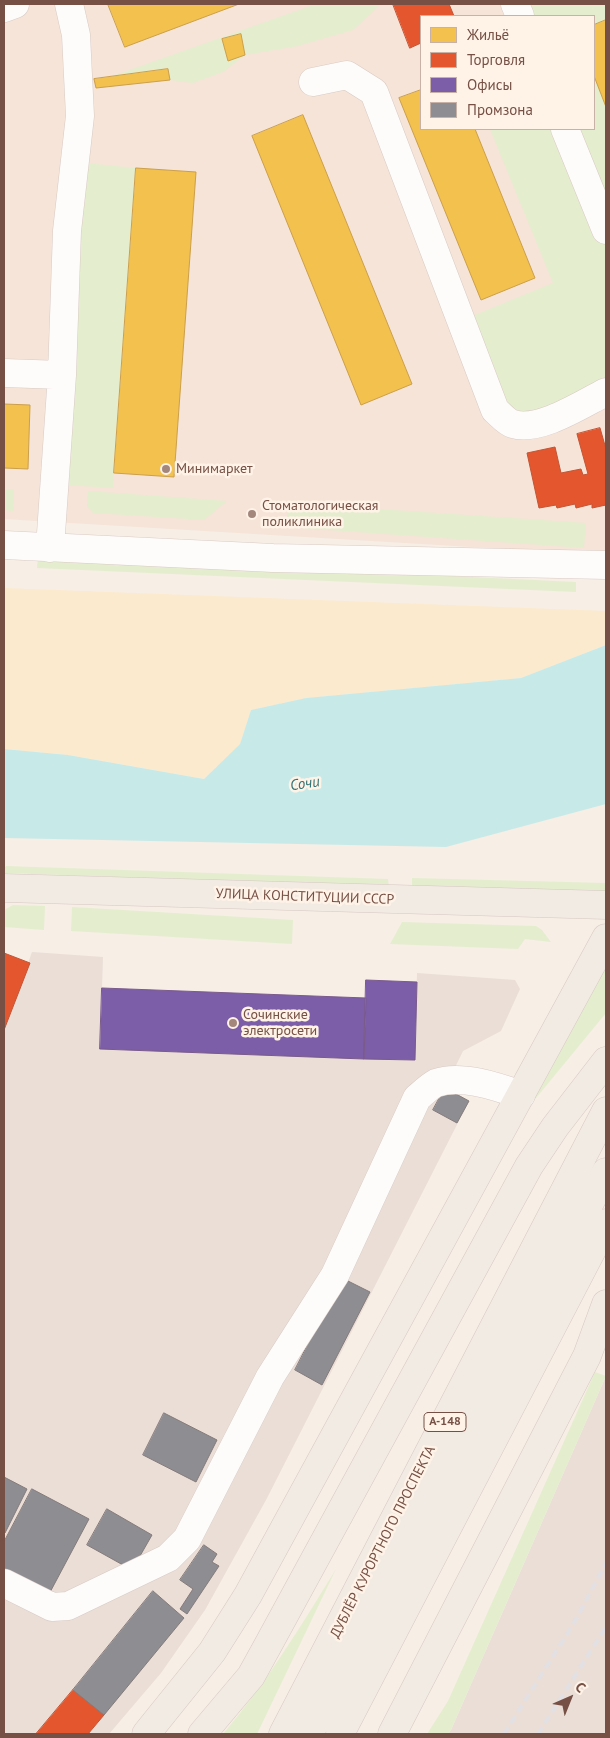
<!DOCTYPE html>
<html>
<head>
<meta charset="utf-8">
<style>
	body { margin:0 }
	#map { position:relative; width:610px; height:1738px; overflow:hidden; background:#f7eee6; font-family:"PT Sans",sans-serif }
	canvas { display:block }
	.frame { position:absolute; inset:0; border:5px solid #765045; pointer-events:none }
	.legend { position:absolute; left:420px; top:15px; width:175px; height:115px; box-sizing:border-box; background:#fff2e7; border:1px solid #c8b1a6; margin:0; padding:6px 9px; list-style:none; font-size:15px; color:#765045 }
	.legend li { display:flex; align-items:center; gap:10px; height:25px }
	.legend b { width:25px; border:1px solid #c8b1a6 }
	.north { position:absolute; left:545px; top:1673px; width:50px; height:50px; -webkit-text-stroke:4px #fff2e7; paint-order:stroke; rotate:44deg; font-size:14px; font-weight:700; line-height:20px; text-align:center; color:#765045 }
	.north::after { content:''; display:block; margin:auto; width:18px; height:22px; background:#765045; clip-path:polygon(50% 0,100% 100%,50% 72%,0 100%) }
</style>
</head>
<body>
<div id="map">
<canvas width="610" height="1738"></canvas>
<div class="frame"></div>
<ul class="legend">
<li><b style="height:14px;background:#f2c14e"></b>Жильё</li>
<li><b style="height:14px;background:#e4572e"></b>Торговля</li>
<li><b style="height:14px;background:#7b5ea7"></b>Офисы</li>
<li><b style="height:14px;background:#8d8d92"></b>Промзона</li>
</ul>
<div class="north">С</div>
</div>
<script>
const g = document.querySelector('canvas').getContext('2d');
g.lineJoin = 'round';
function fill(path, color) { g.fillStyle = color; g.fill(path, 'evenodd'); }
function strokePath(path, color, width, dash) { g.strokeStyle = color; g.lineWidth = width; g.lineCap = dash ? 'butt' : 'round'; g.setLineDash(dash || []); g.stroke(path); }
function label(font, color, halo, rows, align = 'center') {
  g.font = font + ' "PT Sans",sans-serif'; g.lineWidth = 5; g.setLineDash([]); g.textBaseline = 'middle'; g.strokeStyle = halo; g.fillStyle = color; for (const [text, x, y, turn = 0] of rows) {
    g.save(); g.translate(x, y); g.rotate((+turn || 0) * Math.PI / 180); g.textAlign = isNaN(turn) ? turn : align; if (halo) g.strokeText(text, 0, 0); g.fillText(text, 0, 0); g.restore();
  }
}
fill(new Path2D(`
	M 4,4 L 606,4 L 606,555 L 4,519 ZM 421,16 L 594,16 L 594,129 L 421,129 Z`), '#f5e4d7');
fill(new Path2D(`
	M 32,952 L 103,957 L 100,1049 L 415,1060 L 417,973 L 515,980 L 520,989 L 501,1031 L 463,1051 L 445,1088 L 469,1101 L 266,1500 L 205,1610 L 161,1673 L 109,1734 L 4,1734 L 4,1030 Z
	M 606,1376 L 606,1734 L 448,1734 L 451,1730 Z`), '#eaded7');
fill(new Path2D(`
	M 316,4 L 381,4 L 353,30 L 298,46 L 245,55 L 223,72 L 193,83 L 170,80 L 168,70 L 107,78 Z
	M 538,4 L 606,4 L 606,20 L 594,25 L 594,16 L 520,16 L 518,12 Z
	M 594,76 L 606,107 L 606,392 L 511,424 L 460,321 L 553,283 L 490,129 L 594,129 Z
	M 86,163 L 136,168 L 113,488 L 65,485 Z
	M 4,489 L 14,489 L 13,511 L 4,510 Z
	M 88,491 L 227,501 L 204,520 L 93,513 L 87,506 Z
	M 289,503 L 586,523 L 584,548 L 299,528 L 293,526 L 287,519 Z
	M 38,556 L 576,582 L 576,592 L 37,568 Z
	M 6,866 L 388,879 L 389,887 L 5,873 L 4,868 Z
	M 412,878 L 606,883 L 606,894 L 412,887 Z
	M 13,905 L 45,906 L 44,930 L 4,927 L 4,910 Z
	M 72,907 L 293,920 L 292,944 L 71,931 Z
	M 402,922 L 536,926 L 542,930 L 551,942 L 525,939 L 518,949 L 390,944 Z
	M 606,964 L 606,1013 L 527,1109 Z
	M 595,1372 L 606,1376 L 451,1730 L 448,1734 L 427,1734 L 448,1701 Z
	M 336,1569 L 257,1734 L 223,1734 C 266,1683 301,1626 336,1569 Z`), '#e5edcf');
fill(new Path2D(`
	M 4,588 L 606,611 L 606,645 L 521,678 L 306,698 L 251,710 L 240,744 L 204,779 L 68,755 L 4,749 Z`), '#fbeacd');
fill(new Path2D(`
	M 606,645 L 606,804 L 446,847 L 4,838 L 4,749 L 68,755 L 204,779 L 240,744 L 251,710 L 306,698 L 521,678 Z`), '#c7eae8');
const homes = new Path2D(`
	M 108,4 L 239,4 L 125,47 Z
	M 606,20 L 606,107 L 594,76 L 594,25 Z
	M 241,34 L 245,55 L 228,61 L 222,39 Z
	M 168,69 L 170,80 L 96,88 L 94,79 Z
	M 421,90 L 421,129 L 475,129 L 535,278 L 481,300 L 399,98 Z
	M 303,115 L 412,384 L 361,405 L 252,136 Z
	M 136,168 L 196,172 L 174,477 L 114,473 Z
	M 4,404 L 30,405 L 28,469 L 4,468 Z`);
fill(homes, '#f2c14e');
strokePath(homes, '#cd9f4b', 1);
const shops = new Path2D(`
	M 393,4 L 449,4 L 454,16 L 421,16 L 421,43 L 410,48 Z
	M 600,428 L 606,449 L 606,505 L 592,508 L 592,504 L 576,508 L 575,504 L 557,508 L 556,505 L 539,508 L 527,453 L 555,447 L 561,473 L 581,469 L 583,475 L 588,474 L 577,434 Z
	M 4,953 L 30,963 L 4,1030 Z
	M 73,1690 L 104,1715 L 88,1734 L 36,1734 Z`);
fill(shops, '#e4572e');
strokePath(shops, '#c35535', 1);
const offices = new Path2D(`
	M 366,980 L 417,982 L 415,1060 L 364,1059 Z
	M 102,988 L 366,998 L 364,1059 L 100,1049 Z`);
fill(offices, '#7b5ea7');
strokePath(offices, '#7a5a8a', 1);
const industry = new Path2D(`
	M 445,1088 L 469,1101 L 457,1123 L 433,1110 Z
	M 342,1278 L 370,1292 L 322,1385 L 295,1370 Z
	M 164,1413 L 217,1440 L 196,1482 L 143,1455 Z
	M 4,1477 L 27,1489 L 5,1533 L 4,1532 Z
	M 32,1489 L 89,1519 L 48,1596 L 4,1572 L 4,1542 Z
	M 107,1509 L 152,1535 L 132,1570 L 87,1545 Z
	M 204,1545 L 217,1554 L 212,1562 L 219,1566 L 187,1614 L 180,1609 L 193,1589 L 180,1580 Z
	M 153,1591 L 184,1618 L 104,1715 L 73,1690 Z`);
fill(industry, '#8d8d92');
strokePath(industry, '#867b7b', 1);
const minor = new Path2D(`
	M 515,4 L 520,16
	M 4,8 L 15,4
	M 313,82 L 347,75 L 374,92 L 495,410 C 500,414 506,422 513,424 C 540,432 582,404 606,392
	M 565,129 L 606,230
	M 4,373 L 62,375
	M 4,545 L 273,558 L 606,565
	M 50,548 L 62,375 L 67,231 L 80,116 L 76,35 L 69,4
	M 4,1583 L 52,1607 L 68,1606 L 168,1558 L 187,1539 L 270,1377 L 335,1275 L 417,1098 C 423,1093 430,1086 436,1083 C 461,1074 498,1087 521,1095`);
const major = new Path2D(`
	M 4,888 L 606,905
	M 146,1734 L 212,1652 L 248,1595 L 606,938
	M 202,1734 L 251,1676 L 267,1647 L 529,1166 L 555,1127 L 606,1061
	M 283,1734 L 606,1111
	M 309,1734 L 606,1172
	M 340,1734 L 606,1223
	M 392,1734 L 587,1356 L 606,1304`);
strokePath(minor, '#d8cbc5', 29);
strokePath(major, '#d6c8c3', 29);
strokePath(minor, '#fefcfb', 28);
strokePath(major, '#f2ebe3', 28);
strokePath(new Path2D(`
	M 504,1734 L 574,1623 L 606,1563
	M 538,1734 L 606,1627`), '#e3e0e3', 4, [8, 5]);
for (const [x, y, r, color] of [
	[166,469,5,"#a3877d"],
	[252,514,5,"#a3877d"],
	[233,1023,5,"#a3877d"]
]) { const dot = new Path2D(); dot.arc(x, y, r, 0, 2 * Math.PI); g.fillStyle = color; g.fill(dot); strokePath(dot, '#fff2e7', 2); }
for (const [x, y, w] of [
	[445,1422,42]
]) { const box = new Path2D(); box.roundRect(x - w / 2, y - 9.5, w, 19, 4); g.fillStyle = '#fff2e7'; g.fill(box); strokePath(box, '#765045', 1); }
label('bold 12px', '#765045', null, [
	["А-148",445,1422]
]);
label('14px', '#765045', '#fff2e7', [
	["Минимаркет",176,469],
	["Стоматологическая",262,506],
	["поликлиника",262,522],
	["Сочинские",243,1015],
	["электросети",243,1031]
], 'left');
label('14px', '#765045', '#fff2e7', [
	["УЛИЦА КОНСТИТУЦИИ СССР",305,897,2],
	["ДУБЛЁР КУРОРТНОГО ПРОСПЕКТА",383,1542,-63]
]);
label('italic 15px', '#357476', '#fff2e7', [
	["Сочи",305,784,-9]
]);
</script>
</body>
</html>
